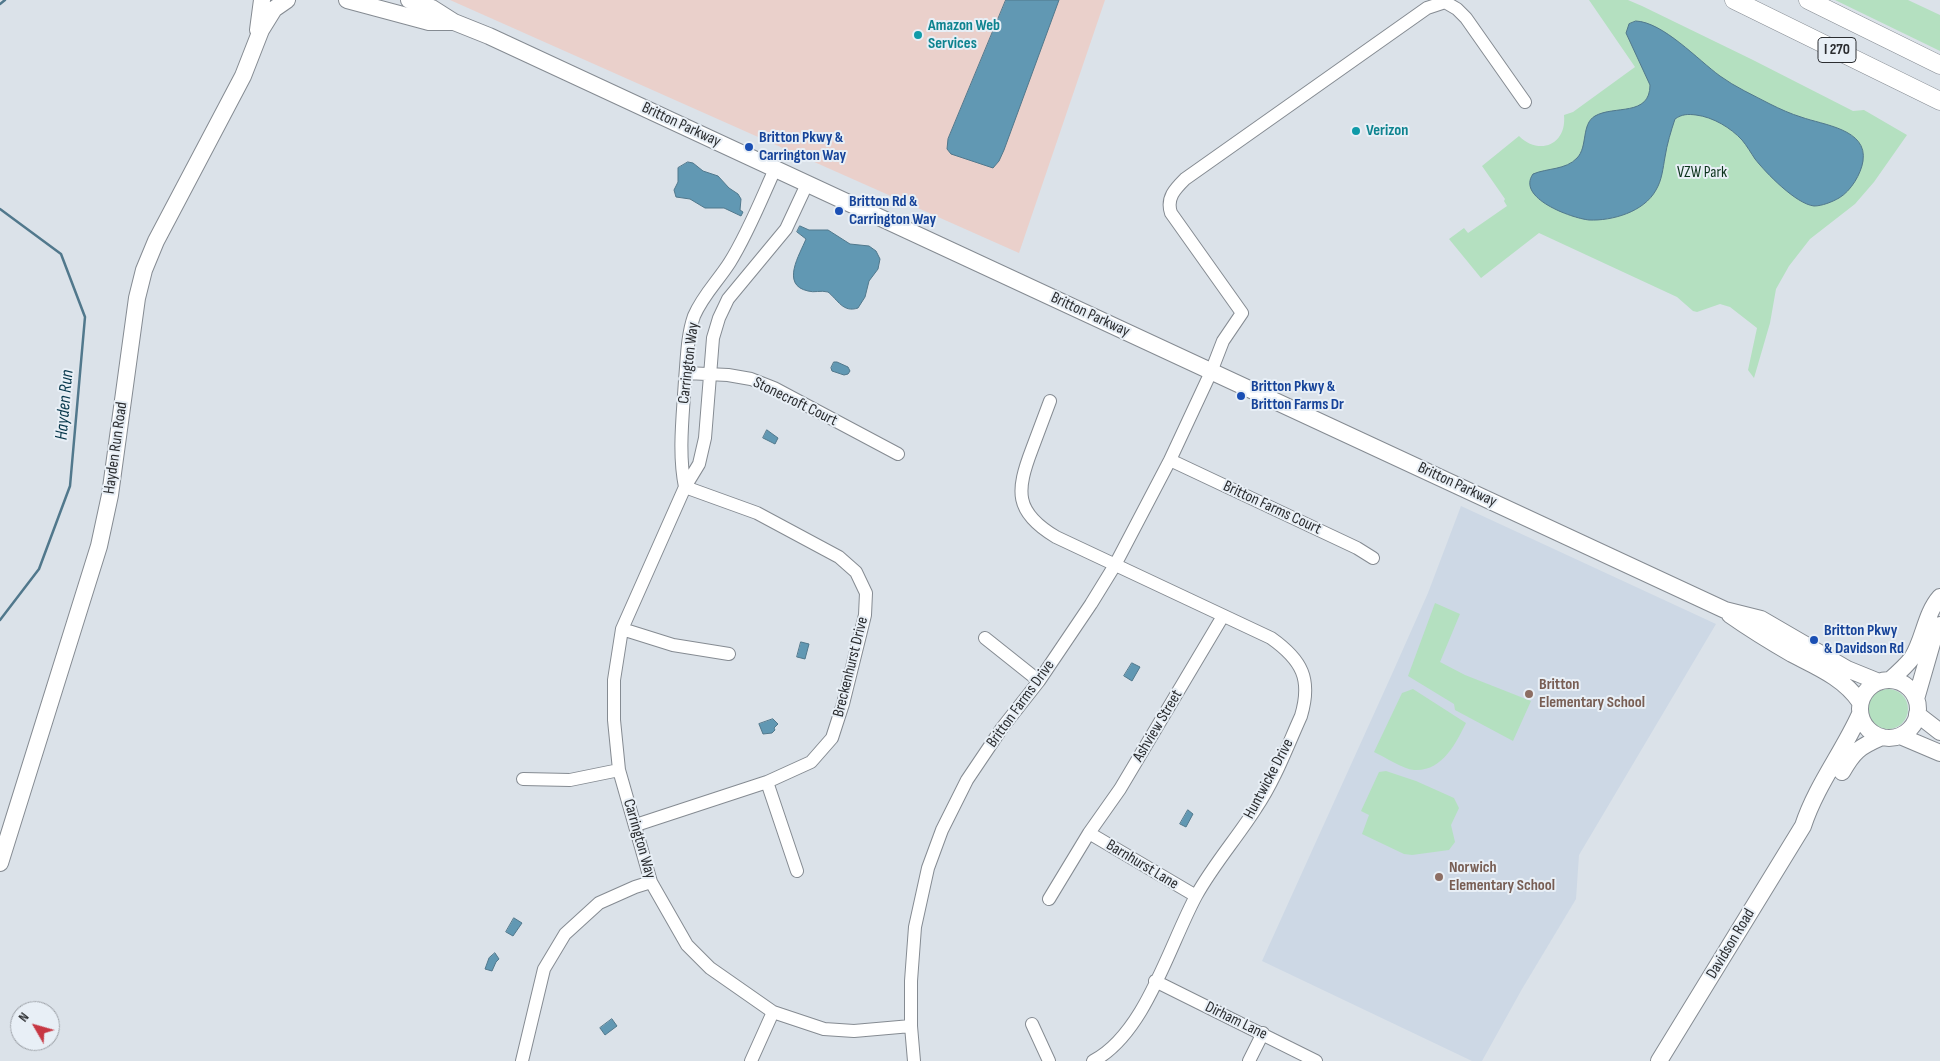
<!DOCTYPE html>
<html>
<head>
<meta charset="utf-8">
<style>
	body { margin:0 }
	#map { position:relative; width:1940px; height:1061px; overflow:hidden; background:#dbe2e9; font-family:"Sofia Sans Condensed",sans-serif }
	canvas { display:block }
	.north { position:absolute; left:10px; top:1001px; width:50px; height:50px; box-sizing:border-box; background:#e8eff6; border:1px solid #9ca1a7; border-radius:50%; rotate:308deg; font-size:14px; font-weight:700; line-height:20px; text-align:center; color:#2b2d30 }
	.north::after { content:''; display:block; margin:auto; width:18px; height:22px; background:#c73743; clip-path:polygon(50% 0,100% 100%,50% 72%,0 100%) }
</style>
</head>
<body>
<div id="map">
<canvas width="1940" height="1061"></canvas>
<div class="north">N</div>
</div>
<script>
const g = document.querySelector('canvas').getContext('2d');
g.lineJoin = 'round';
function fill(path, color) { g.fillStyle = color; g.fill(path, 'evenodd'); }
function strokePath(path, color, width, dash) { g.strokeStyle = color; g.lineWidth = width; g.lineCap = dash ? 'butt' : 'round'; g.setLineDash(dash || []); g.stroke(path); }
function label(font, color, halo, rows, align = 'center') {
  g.font = font + ' "Sofia Sans Condensed",sans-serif'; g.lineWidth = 4; g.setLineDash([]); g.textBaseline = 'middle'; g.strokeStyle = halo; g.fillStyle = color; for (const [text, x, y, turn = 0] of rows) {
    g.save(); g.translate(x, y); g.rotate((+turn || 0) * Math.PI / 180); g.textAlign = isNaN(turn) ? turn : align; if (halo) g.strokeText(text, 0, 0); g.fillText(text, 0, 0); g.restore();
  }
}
fill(new Path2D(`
	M 450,0 L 1105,0 L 1019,253 Z`), '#ead0cb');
fill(new Path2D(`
	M 1461,506 L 1716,624 L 1579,855 L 1576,899 L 1522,989 L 1482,1061 L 1472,1061 L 1262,961 L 1392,674 L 1428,593 Z`), '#cdd8e5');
fill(new Path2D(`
	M 1589,0 L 1628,0 L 1642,6 L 1753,60 L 1853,111 L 1864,110 L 1907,135 L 1874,182 L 1855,204 L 1810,239 L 1789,266 L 1776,289 L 1770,323 L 1754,378 L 1748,370 L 1757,328 L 1730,307 L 1720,304 L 1697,312 L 1693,311 L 1677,297 L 1539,233 L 1481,278 L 1449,239 L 1464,228 L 1468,233 L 1507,206 L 1504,201 L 1505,199 L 1482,166 L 1519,136 C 1539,156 1567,145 1564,115 L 1573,112 L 1635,67 Z
	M 1835,0 L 1908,0 L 1940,15 L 1940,51 Z
	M 1435,603 L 1460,614 L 1440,662 L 1465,675 L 1531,701 L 1513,741 L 1455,710 L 1454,704 L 1408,676 Z
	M1868 709a20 20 0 1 1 40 0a20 20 0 1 1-40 0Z
	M 1413,689 L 1466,723 C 1456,743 1442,772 1414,770 C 1403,769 1385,757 1374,752 L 1402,693 Z
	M 1386,771 L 1416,781 L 1454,798 L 1459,808 L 1451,825 L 1455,842 L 1449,850 L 1412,855 L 1404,854 L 1362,834 L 1369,815 L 1361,811 L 1379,772 Z`), '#b4e0c0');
const water = new Path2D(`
	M 1006,0 L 1059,0 L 1004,150 L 999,161 L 993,168 L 951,154 L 947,149 L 948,139 Z
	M 1636,21 C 1663,22 1698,60 1720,76 C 1735,87 1753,95 1770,104 C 1780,109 1791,114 1801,117 C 1823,125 1868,129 1863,161 C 1861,174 1851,191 1839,198 C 1832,202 1822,206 1814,206 C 1796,204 1766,173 1755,159 C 1751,153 1747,146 1742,140 C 1731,128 1713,117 1696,115 C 1688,114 1682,114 1675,119 C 1671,131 1667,144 1665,157 C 1663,168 1662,180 1656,190 C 1644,212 1612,221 1589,220 C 1571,218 1516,198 1533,174 C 1547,168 1566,170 1577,158 C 1588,147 1581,124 1595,116 C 1614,105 1650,117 1650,85 L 1626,33 L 1629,24 Z
	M 688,162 L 693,163 L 703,171 L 718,176 L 729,188 L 738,194 L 741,199 L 740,210 L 743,212 L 741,216 L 724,208 L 705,208 L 690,199 L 676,197 L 674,190 L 678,182 L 678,168 Z
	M 800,226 L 809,230 L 828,230 L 850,244 L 869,246 L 876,251 L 880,259 L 878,269 L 869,281 L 865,297 L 858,308 C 843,313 838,300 828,292 C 821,290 814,293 808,291 C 780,285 800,254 806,239 L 797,232 Z
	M 834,362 L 837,362 L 848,367 L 850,371 L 848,374 L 844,375 L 832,371 L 831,368 Z
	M 767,430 L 778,438 L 775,444 L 763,438 Z
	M 801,642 L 809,644 L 805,659 L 797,657 Z
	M 1132,663 L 1140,667 L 1132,681 L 1124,676 Z
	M 773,719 L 778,724 L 774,728 L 775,730 L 772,733 L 763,734 L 759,724 Z
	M 1188,810 L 1193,814 L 1186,827 L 1180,824 Z
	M 514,918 L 522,923 L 513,936 L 506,932 Z
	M 495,953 L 499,959 L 496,962 L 492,971 L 485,969 L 489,958 Z
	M 612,1019 L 617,1026 L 605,1035 L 600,1028 Z`);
fill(water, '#6198b3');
strokePath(water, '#51788c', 1);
strokePath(new Path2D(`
	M 0,4 L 5,0
	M 0,209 L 61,254 L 85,317 L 70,486 L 39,569 L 0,620`), '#51788c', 2.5);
const minor = new Path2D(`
	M 807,184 L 786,229 L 728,299 L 719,318 L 713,338 L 705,438 L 699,464 L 685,487 L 622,629 L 614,680 L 614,720 L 619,770 L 651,882 L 687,945 L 710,968 L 773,1012 L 824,1029 L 854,1031 L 911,1026
	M 686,373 L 728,375 L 751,379 L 774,388 L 898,454
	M 1050,401 C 1044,417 1038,433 1032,449 C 1016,491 1014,512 1056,537 L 1271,638 C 1302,660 1312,679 1301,716 C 1287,747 1275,780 1256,808 C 1237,838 1213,865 1196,896 C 1169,946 1145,1034 1093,1061
	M 1170,460 L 1357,548 L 1373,558
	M 685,487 C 678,453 683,415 685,380 C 687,359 687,336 694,316 C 703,295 718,281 730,262 C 748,233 761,200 775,169
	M 622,629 L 673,645 L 729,654
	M 985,638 L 1039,681
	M 523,779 L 570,780 L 619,770
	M 767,782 L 797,871
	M 636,825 L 767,782 L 811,762 L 832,738 L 843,704 L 865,615 L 866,593 L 856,572 L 839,557 L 757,513 L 685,487
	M 1089,833 L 1196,896
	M 1049,899 L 1089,833 L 1120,789 L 1223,616
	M 1155,981 L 1316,1061
	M 1032,1024 L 1049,1061
	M 522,1061 L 544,969 L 565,934 L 599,903 L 635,887 L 651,882
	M 751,1061 L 773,1012
	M 914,1061 L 911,1026 L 911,981 L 915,927 L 928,868 L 942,830 L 967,780 L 1002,728 L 1039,681 L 1091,604 L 1115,565 L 1170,460 L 1211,372 L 1223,341 L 1242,313 L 1171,213 C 1166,198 1175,189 1185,179 L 1427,8 L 1445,2 L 1457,9 L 1466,18 L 1525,102
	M 1249,1061 L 1263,1033`);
const major = new Path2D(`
	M 347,0 L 429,22 L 454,22
	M 409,0 L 432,8 L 454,22 L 489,36 L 1725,610 L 1761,619 L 1847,669 L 1879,682
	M 258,30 L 262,0
	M 1730,615 C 1750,629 1771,642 1792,654 C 1817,667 1844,678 1860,702
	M 1890,680 C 1898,673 1906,666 1912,658 C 1924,639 1925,614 1940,597
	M1860 709a29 29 0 1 1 58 0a29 29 0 1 1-58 0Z
	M 1916,699 L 1933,640 L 1940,625
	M 1917,714 L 1940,732
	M 1900,736 L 1940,753
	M 1842,772 C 1854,751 1859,747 1882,737
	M 0,863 L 99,546 L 110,495 L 137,298 L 144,270 L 156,241 L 243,76 L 261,30 L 274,9 L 287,0
	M 1659,1061 L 1803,826 C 1816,786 1843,752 1860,714`);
const highway = new Path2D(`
	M 1734,0 L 1940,101
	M 1808,0 L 1940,65`);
strokePath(minor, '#858b92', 14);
strokePath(major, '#858b92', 18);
strokePath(highway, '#858b92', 19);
strokePath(minor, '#fff', 12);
strokePath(major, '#fff', 16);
strokePath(highway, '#fff', 18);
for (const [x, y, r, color] of [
	[918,35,5,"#0f9aa8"],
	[1356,131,5,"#0f9aa8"],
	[749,147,5,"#1a4fb4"],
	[839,211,5,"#1a4fb4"],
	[1241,396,5,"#1a4fb4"],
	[1814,640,5,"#1a4fb4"],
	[1529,694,5,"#8d6e63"],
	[1439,877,5,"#8d6e63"]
]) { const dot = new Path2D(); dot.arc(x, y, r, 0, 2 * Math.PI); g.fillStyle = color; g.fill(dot); strokePath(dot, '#e8eff6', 2); }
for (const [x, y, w] of [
	[1837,50,38]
]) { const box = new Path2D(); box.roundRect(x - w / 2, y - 12.5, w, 25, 4); g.fillStyle = '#e8eff6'; g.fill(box); strokePath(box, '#2b2d30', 1); }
label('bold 15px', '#2b2d30', null, [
	["I 270",1837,50]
]);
label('bold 16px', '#0d838f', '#e8eff6', [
	["Amazon Web",928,26],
	["Services",928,44],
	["Verizon",1366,131]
], 'left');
label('16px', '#2b2d30', '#e8eff6', [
	["Britton Parkway",681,125,25],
	["Britton Parkway",1090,315,25],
	["Carrington Way",689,363,-83],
	["Stonecroft Court",795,402,26],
	["Hayden Run Road",116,448,-82],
	["Britton Parkway",1457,485,25],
	["Britton Farms Court",1272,508,25],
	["Breckenhurst Drive",851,667,-76],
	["Britton Farms Drive",1021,704,-54],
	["Ashview Street",1158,726,-59],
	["Huntwicke Drive",1269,779,-62],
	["Carrington Way",639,839,74],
	["Barnhurst Lane",1142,865,31],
	["Davidson Road",1731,944,-59],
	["Dirham Lane",1236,1021,26]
]);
label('bold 16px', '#164399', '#e8eff6', [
	["Britton Pkwy &",759,138],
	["Carrington Way",759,156],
	["Britton Rd &",849,202],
	["Carrington Way",849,220],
	["Britton Pkwy &",1251,387],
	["Britton Farms Dr",1251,405],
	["Britton Pkwy",1824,631],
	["& Davidson Rd",1824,649]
], 'left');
label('16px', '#0c331c', '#e8eff6', [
	["VZW Park",1702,173]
]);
label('bold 16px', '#785e54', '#e8eff6', [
	["Britton",1539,685],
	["Elementary School",1539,703],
	["Norwich",1449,868],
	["Elementary School",1449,886]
], 'left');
label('italic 18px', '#05364a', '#e8eff6', [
	["Hayden Run",65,405,-85]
]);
</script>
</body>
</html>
